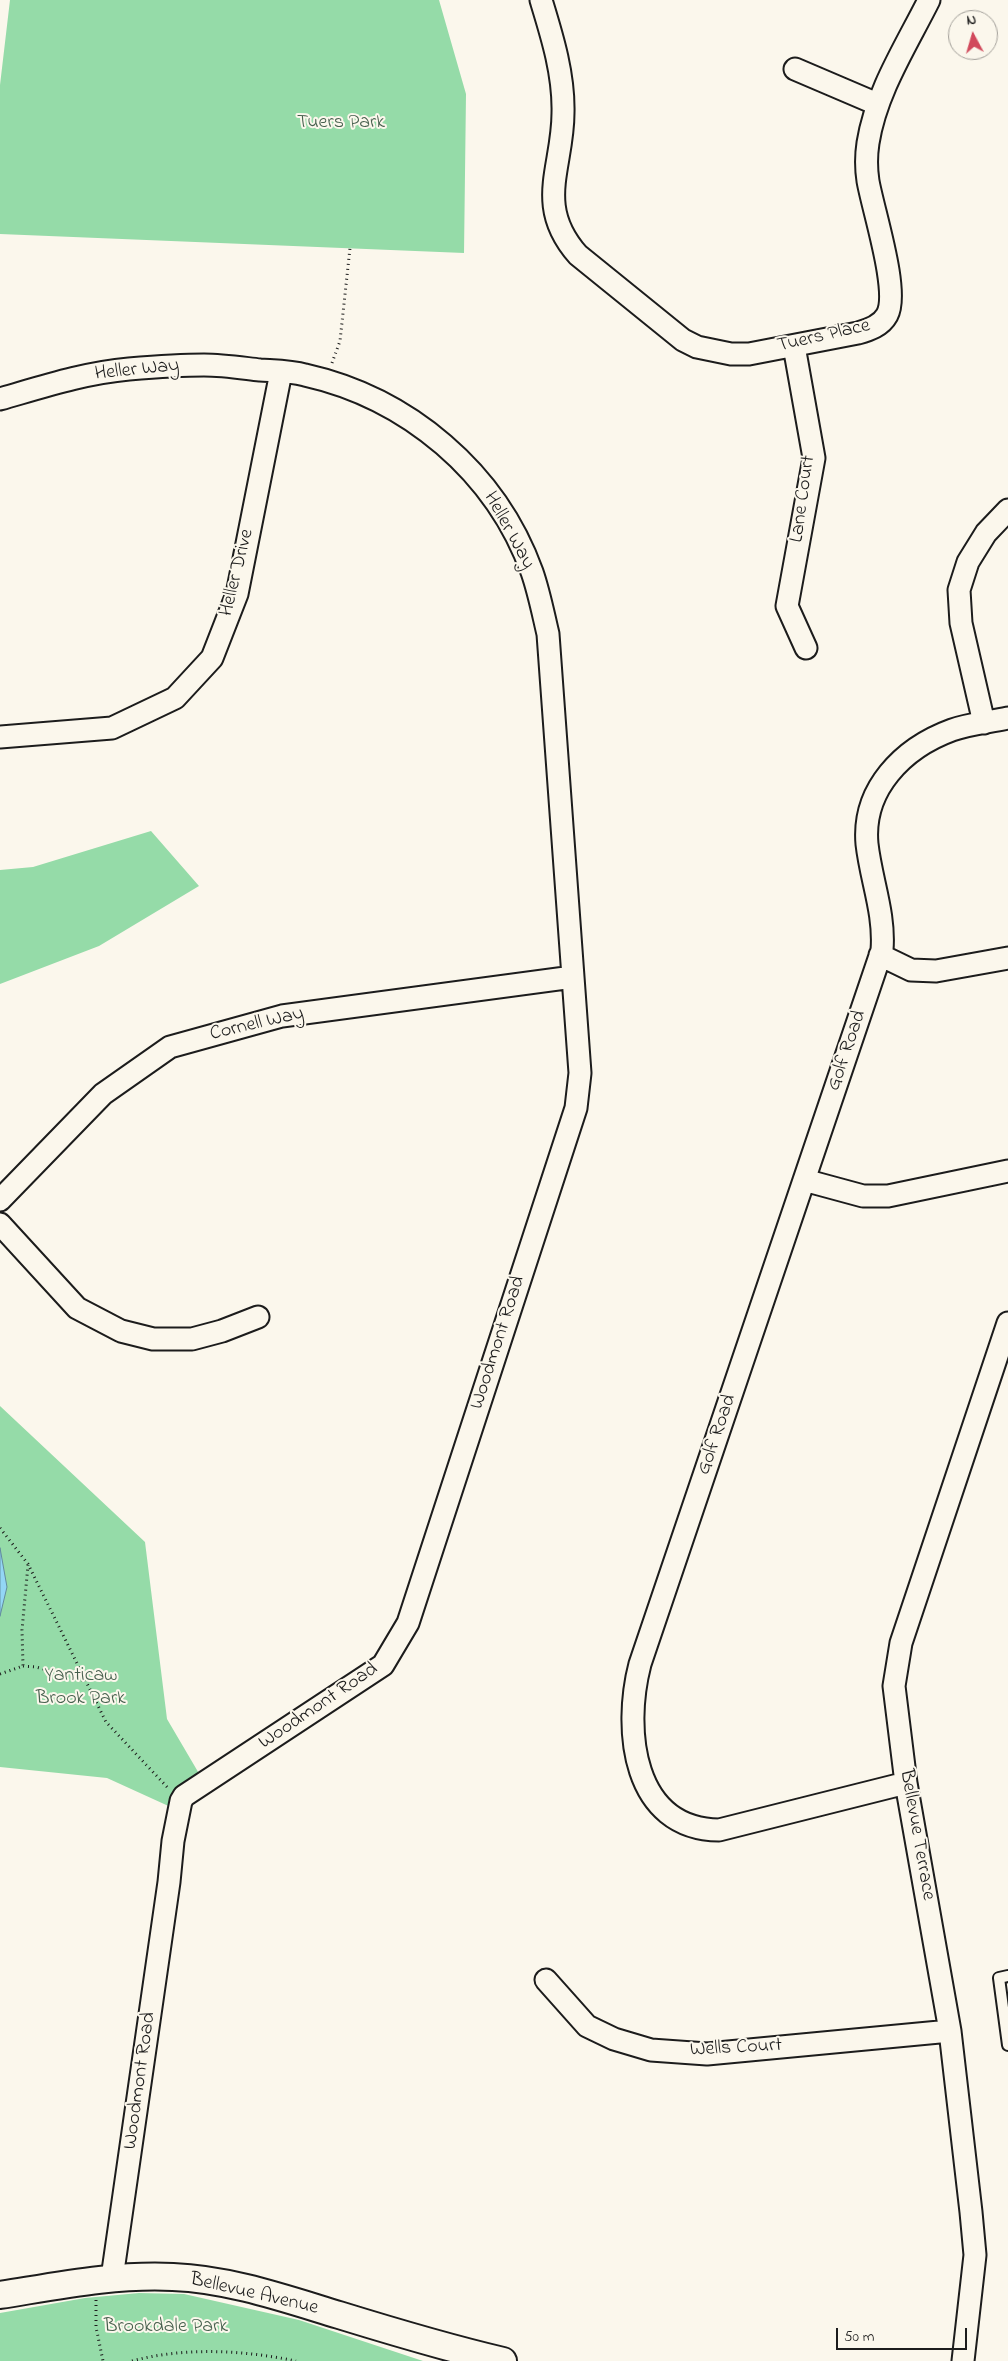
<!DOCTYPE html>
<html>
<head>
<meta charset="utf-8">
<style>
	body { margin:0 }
	#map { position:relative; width:1008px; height:2361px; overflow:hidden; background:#fbf7ec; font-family:"Indie Flower",sans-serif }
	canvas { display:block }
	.north { position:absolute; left:948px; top:10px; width:50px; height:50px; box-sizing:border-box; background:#fbf7ec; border:1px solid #a29f99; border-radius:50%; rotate:354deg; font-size:14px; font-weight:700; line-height:20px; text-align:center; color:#1c1c1c }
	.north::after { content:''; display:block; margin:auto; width:18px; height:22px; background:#d1495b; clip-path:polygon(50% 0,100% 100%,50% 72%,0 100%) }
	.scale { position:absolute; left:836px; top:2328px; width:131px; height:22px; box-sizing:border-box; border:2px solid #1c1c1c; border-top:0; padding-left:6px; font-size:15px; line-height:18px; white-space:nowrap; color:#1c1c1c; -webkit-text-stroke:4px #fbf7ec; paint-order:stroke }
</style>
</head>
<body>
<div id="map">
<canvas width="1008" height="2361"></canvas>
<div class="north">N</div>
<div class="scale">50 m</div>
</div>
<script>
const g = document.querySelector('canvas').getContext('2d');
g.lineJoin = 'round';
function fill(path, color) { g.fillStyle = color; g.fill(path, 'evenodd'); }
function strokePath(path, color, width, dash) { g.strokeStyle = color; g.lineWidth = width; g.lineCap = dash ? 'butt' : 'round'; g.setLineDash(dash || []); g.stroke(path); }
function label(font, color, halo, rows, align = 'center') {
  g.font = font + ' "Indie Flower",sans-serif'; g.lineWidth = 4; g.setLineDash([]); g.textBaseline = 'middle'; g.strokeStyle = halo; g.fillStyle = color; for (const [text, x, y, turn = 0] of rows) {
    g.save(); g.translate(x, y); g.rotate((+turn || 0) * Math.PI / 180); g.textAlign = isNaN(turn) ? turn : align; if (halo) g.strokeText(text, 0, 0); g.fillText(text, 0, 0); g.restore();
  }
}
fill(new Path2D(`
	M 10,0 L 439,0 L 466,94 L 464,253 L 0,234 L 0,85 Z
	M 151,831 L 199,886 L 99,946 L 0,984 L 0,870 L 33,867 Z
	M 0,1406 L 145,1542 L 167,1719 L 204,1782 L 186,1814 L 107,1778 L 0,1767 Z
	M 139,2293 L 184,2294 L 299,2320 L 423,2361 L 0,2361 L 0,2313 L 85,2298 Z`), '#95dba8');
const water = new Path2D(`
	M 0,1548 L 7,1587 L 0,1616 Z`);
fill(water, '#93d6f5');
strokePath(water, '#638c9e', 1);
const service = new Path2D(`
	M 1008,1976 L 999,1978 L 1008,2045`);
const minor = new Path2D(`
	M 541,0 C 552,36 564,74 563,113 C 563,168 534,205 578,255 L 683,340 L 697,347 L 731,354 L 749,354 L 858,333 C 869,330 881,326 887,315 C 900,292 873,210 868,181 C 866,168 866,156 868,143 C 876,92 906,46 929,0
	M 795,69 L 877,104
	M 794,346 L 814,458 L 787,606 L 806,648
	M 0,399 C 42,387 84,373 129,369 C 153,367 179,365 204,365 C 223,365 242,368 260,370 C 275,371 291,371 305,375 C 408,398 496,472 532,572 C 539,592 543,613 548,634 L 580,1073 L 576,1108 L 408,1623 L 383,1665 L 184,1796 L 181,1801 L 173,1841 L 169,1882 L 112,2278
	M 984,723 L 961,623 L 959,590 L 968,562 L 986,533 L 1008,510
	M 0,737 L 112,728 L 175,698 L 212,658 L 237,594 L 281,372
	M 880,955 L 911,970 L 936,971 L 1008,958
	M 804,1180 L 863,1196 L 888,1196 L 1008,1171
	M 0,1200 L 103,1094 L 170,1047 L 282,1016 L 573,977
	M 0,1224 L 77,1308 L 121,1331 L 153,1339 L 192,1339 L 222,1331 L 258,1317
	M 906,1783 L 719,1830 C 632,1829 623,1729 640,1664 L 882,950 C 885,913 871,880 867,844 C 862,789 903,748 952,730 C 969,724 990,722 1008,718
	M 546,1980 L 587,2026 L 614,2039 L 651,2050 L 707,2054 L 950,2031
	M 963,2361 L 975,2255 L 971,2212 L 950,2031 L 906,1783 L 894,1686 L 901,1643 L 1008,1323`);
const tertiary = new Path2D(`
	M 0,2295 C 57,2286 115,2274 173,2277 C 229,2279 286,2299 339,2315 C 394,2332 448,2348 503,2361`);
strokePath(service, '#1c1c1c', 14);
strokePath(minor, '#1c1c1c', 25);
strokePath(tertiary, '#1c1c1c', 30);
strokePath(new Path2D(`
	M 332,363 L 340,341 L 350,248
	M 0,1528 L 28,1564 L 106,1722 L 168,1788
	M 23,1666 L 36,1667 L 86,1681
	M 0,1674 L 23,1666 L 22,1630 L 28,1565
	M 96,2300 L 96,2327 L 103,2361
	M 132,2361 C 184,2347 243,2350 296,2361`), '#1c1c1c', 3, [1, 4]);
strokePath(service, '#fbf7ec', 10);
strokePath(minor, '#fbf7ec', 21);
strokePath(tertiary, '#fbf7ec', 26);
label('20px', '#465f4d', '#fbf7ec', [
	["Tuers Park",341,124],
	["Yanticaw",81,1677],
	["Brook Park",81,1700],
	["Brookdale Park",166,2328]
]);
label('20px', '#1c1c1c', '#fbf7ec', [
	["Tuers Place",824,337,-13],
	["Heller Way",137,371,-6],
	["Lane Court",804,499,-82],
	["Heller Way",508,531,61],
	["Heller Drive",238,573,-76],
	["Cornell Way",257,1025,-13],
	["Golf Road",848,1051,-71],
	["Woodmont Road",499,1343,-72],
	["Golf Road",718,1435,-71],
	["Woodmont Road",319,1707,-34],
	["Bellevue Terrace",916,1835,80],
	["Wells Court",736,2049,-3],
	["Woodmont Road",141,2081,-82],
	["Bellevue Avenue",254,2295,13]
]);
</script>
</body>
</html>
